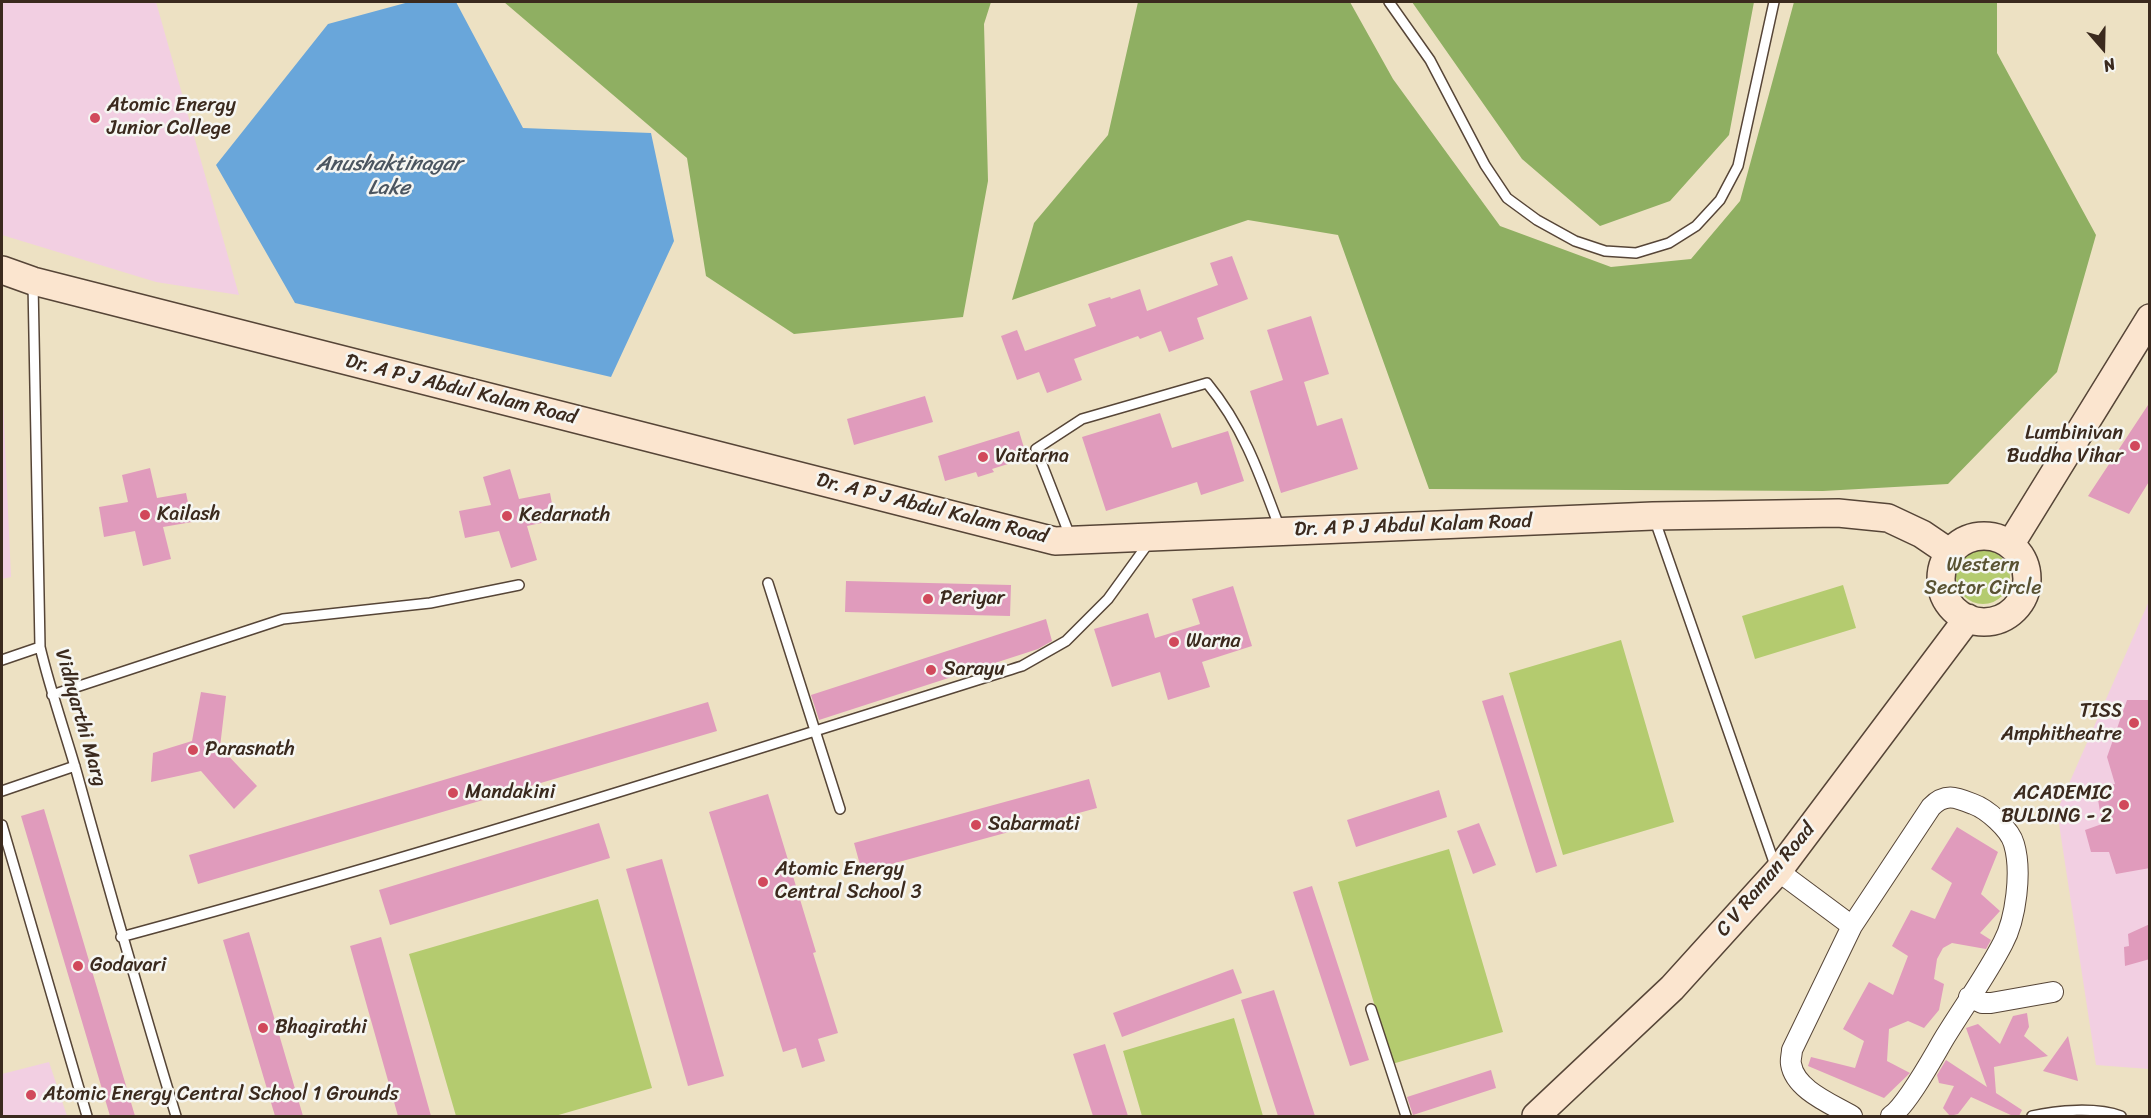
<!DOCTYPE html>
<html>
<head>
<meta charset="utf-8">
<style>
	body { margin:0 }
	#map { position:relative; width:2151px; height:1118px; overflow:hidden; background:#ede1c3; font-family:Sriracha,sans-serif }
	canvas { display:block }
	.frame { position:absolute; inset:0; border:3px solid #3b2a1e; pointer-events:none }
	.north { position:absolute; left:2073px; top:18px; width:60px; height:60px; -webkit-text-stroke:4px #f6f6f2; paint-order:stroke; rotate:160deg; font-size:16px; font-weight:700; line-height:24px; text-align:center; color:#3b2a1e }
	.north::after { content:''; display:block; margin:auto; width:21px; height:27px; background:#3b2a1e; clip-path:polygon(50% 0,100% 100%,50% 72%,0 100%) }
</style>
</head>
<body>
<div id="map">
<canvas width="2151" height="1118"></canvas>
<div class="frame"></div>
<div class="north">N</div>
</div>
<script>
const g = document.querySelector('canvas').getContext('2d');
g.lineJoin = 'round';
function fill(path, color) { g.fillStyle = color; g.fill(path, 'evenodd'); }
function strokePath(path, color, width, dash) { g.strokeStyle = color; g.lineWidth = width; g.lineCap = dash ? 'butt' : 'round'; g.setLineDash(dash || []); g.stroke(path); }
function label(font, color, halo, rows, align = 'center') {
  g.font = font + ' Sriracha,sans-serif'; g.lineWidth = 5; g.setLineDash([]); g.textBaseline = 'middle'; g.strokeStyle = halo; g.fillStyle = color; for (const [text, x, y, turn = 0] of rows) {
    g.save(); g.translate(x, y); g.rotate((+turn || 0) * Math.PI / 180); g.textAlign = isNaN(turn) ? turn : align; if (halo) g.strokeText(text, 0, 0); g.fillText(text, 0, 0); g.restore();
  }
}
fill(new Path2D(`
	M 2,2 L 156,2 L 239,295 L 156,282 L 2,235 Z
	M 2,378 L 11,577 L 2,579 Z
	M 2149,601 L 2149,1069 L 2096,1065 L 2057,811 Z
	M 49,1062 L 67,1116 L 2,1116 L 2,1074 Z`), '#f2cfe2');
fill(new Path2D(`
	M1956 577a27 27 0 1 1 54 0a27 27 0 1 1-54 0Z
	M 1843,585 L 1856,628 L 1755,659 L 1742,616 Z
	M 1621,640 L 1674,822 L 1563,855 L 1509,673 Z
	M 1449,849 L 1503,1032 L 1392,1064 L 1338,882 Z
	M 598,899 L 652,1088 L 555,1116 L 456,1116 L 409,954 Z
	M 1234,1018 L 1263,1116 L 1142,1116 L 1123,1051 Z`), '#b4cb6f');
fill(new Path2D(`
	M 504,2 L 991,2 L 984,24 L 988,181 L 963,317 L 794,334 L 706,276 L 687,158 Z
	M 1138,2 L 1350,2 L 1393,79 L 1500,226 L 1611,267 L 1691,259 L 1740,201 L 1794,2 L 1997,2 L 1997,53 L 2096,235 L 2057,372 L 1948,484 L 1823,491 L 1429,489 L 1338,235 L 1248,220 L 1012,300 L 1034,223 L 1108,135 Z
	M 1412,2 L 1754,2 L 1729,135 L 1670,201 L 1600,226 L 1522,159 Z`), '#8faf62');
fill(new Path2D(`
	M 409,2 L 456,2 L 523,128 L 651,133 L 674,241 L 611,377 L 295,303 L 216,165 L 328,24 Z`), '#69a6da');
fill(new Path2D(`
	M 1232,256 L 1248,299 L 1197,318 L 1204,339 L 1169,352 L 1161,331 L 1140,339 L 1138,336 L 1074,359 L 1082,380 L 1047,393 L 1039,372 L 1017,380 L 1001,336 L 1017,330 L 1025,351 L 1096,326 L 1088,304 L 1110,297 L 1111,299 L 1140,289 L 1147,311 L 1218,285 L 1210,263 Z
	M 1311,316 L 1329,374 L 1304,382 L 1317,426 L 1342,418 L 1358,469 L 1281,493 L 1250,391 L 1283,380 L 1267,330 Z
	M 925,396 L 933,422 L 854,445 L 847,419 Z
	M 2150,402 L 2150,480 L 2129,514 L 2088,496 Z
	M 1160,413 L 1172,448 L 1228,431 L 1244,481 L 1201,495 L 1197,482 L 1106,511 L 1082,437 Z
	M 1019,431 L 1027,458 L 992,469 L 994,472 L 978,477 L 976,472 L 945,481 L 938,456 Z
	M 150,468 L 157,498 L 186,493 L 192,522 L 163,527 L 171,559 L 143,566 L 135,531 L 104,537 L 99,507 L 128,502 L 122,475 Z
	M 510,469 L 519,499 L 550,493 L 555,520 L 527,526 L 537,560 L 511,568 L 499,531 L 465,538 L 459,511 L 491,505 L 483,477 Z
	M 846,581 L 1011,585 L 1010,616 L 845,612 Z
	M 1233,586 L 1252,646 L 1202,662 L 1210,687 L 1168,700 L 1160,672 L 1112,687 L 1094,629 L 1148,613 L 1155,638 L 1200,624 L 1192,599 Z
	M 1046,619 L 1052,641 L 1038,649 L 819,720 L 811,695 Z
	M 201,692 L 226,696 L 220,747 L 257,786 L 234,809 L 201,771 L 151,782 L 153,753 L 192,741 Z
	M 1503,695 L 1557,866 L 1536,873 L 1482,701 Z
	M 2127,700 L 2150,700 L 2150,868 L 2116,874 L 2109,852 L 2091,852 L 2085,830 L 2102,824 L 2096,787 L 2115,784 L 2107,757 Z
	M 708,702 L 717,731 L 198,884 L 189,855 Z
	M 1089,779 L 1097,808 L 862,872 L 854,843 Z
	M 1439,790 L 1447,817 L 1356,847 L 1347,820 Z
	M 768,794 L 816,952 L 813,953 L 838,1033 L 818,1039 L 825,1061 L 802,1068 L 796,1048 L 783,1052 L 709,812 Z
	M 44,809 L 135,1116 L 110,1116 L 21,816 Z
	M 599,823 L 610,858 L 390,925 L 379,890 Z
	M 1479,823 L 1496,865 L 1473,874 L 1457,831 Z
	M 1957,827 L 1998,852 L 1981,894 L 2000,911 L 1980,933 L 1991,940 L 1986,949 L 1952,943 L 1943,948 L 1937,959 L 1934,979 L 1944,984 L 1939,1010 L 1924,1028 L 1908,1021 L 1889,1029 L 1887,1061 L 1910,1073 L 1884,1098 L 1808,1066 L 1811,1057 L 1855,1068 L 1864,1041 L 1843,1029 L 1869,982 L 1893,995 L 1908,956 L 1892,946 L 1911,910 L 1935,919 L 1952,883 L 1931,869 Z
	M 662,859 L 724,1076 L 688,1086 L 626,869 Z
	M 1312,886 L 1369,1060 L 1350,1066 L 1293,892 Z
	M 2150,924 L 2150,959 L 2125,966 L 2124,947 L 2129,946 L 2128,934 Z
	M 249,932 L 303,1116 L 275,1116 L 223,940 Z
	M 381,937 L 431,1116 L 398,1116 L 350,946 Z
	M 1233,969 L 1242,993 L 1122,1037 L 1113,1013 Z
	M 1274,990 L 1315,1116 L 1278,1116 L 1241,1000 Z
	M 2027,1013 L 2029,1027 L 2024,1036 L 2048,1056 L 1994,1067 L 1996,1093 L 2022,1110 L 2019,1116 L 2013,1116 L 1971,1097 L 1958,1114 L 1950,1116 L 1943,1108 L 1954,1086 L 1939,1083 L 1937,1075 L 1946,1060 L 1987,1087 L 1966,1028 L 1978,1024 L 2000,1044 L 2013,1016 Z
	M 2068,1036 L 2078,1081 L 2043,1071 Z
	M 1105,1044 L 1128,1116 L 1093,1116 L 1073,1054 Z
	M 1491,1070 L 1496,1088 L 1413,1115 L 1407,1097 Z`), '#e09bbc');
const lane = new Path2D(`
	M 1389,2 L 1430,60 L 1485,165 L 1507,198 L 1537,220 L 1575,241 L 1605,251 L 1636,253 L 1669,243 L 1696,226 L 1720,200 L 1738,166 L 1774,2
	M 33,283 L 40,647 C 50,689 64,729 76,770 C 108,886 141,1001 176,1116
	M 1654,518 L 1776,868
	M 1070,536 L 1036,449 L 1082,419 L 1207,383 C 1244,428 1260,475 1280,529
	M 768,583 L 840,809
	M 2,660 L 40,647
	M 52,695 L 283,619 L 430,603 L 519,585
	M 2,791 L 75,766
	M 2,825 L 87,1116
	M 121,937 C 424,855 723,760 1022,666 L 1066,641 L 1108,599 L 1150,541
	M 1371,1009 L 1406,1116
	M 2032,1116 C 2057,1110 2097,1107 2121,1116`);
const street = new Path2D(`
	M 1778,871 L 1852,926 L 1792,1050 C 1792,1054 1790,1060 1791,1064 C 1795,1090 1832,1104 1852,1116
	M 1852,926 L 1931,807 C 1945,793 1955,797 1973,804 C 1987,809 2010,829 2014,844 C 2022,871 2016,919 2003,943 C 1986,976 1964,1006 1945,1037 C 1933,1057 1908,1104 1891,1116
	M 1969,997 L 1982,1003 L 1991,1003 L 2053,992`);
const secondary = new Path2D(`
	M 2,270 L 33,281 L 1055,541 L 1653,516 L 1838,513 L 1888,518 L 1922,534 L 1950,553
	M1941 579a43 43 0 1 1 86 0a43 43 0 1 1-86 0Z
	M 2010,545 L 2150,318
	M 1536,1116 L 1672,988 L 1778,871 L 1968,618`);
strokePath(lane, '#564537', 12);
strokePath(street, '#564537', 22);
strokePath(secondary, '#564537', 30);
strokePath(lane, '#fff', 9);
strokePath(street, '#fff', 20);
strokePath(secondary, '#fbe5cf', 27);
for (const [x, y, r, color] of [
	[95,118,6,"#d1495b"],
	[2135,446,6,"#d1495b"],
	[983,457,6,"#d1495b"],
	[145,515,6,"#d1495b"],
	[507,516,6,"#d1495b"],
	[928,599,6,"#d1495b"],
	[1174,642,6,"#d1495b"],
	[931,670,6,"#d1495b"],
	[2134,723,6,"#d1495b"],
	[193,750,6,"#d1495b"],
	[453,793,6,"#d1495b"],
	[2124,805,6,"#d1495b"],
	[976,825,6,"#d1495b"],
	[763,882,6,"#d1495b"],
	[78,966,6,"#d1495b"],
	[263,1028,6,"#d1495b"],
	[31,1095,6,"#d1495b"]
]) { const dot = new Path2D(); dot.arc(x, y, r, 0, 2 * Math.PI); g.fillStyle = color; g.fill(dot); strokePath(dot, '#f6f6f2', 2); }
label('20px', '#3b2a1e', '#f6f6f2', [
	["Atomic Energy",107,106],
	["Junior College",107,129],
	["Lumbinivan",2123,434,"right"],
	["Buddha Vihar",2123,457,"right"],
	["Vaitarna",995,457],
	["Kailash",157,515],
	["Kedarnath",519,516],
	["Periyar",940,599],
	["Warna",1186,642],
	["Sarayu",943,670],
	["TISS",2122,712,"right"],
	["Amphitheatre",2122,735,"right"],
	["Parasnath",205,750],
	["Mandakini",465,793],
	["ACADEMIC",2112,794,"right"],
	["BULDING - 2",2112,817,"right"],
	["Sabarmati",988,825],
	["Atomic Energy",775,870],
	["Central School 3",775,893],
	["Godavari",90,966],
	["Bhagirathi",275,1028],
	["Atomic Energy Central School 1 Grounds",43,1095]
], 'left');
label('20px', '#3b2a1e', '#f6f6f2', [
	["Dr. A P J Abdul Kalam Road",461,390,14],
	["Dr. A P J Abdul Kalam Road",932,509,14],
	["Dr. A P J Abdul Kalam Road",1413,526,-2],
	["Vidhyarthi Marg",80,718,74],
	["C V Raman Road",1766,880,-50]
]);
label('20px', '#595232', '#f6f6f2', [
	["Western",1983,566],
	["Sector Circle",1983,589]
]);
label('italic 21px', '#4b5560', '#f6f6f2', [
	["Anushaktinagar",389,165],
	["Lake",389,189]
]);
</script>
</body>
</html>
